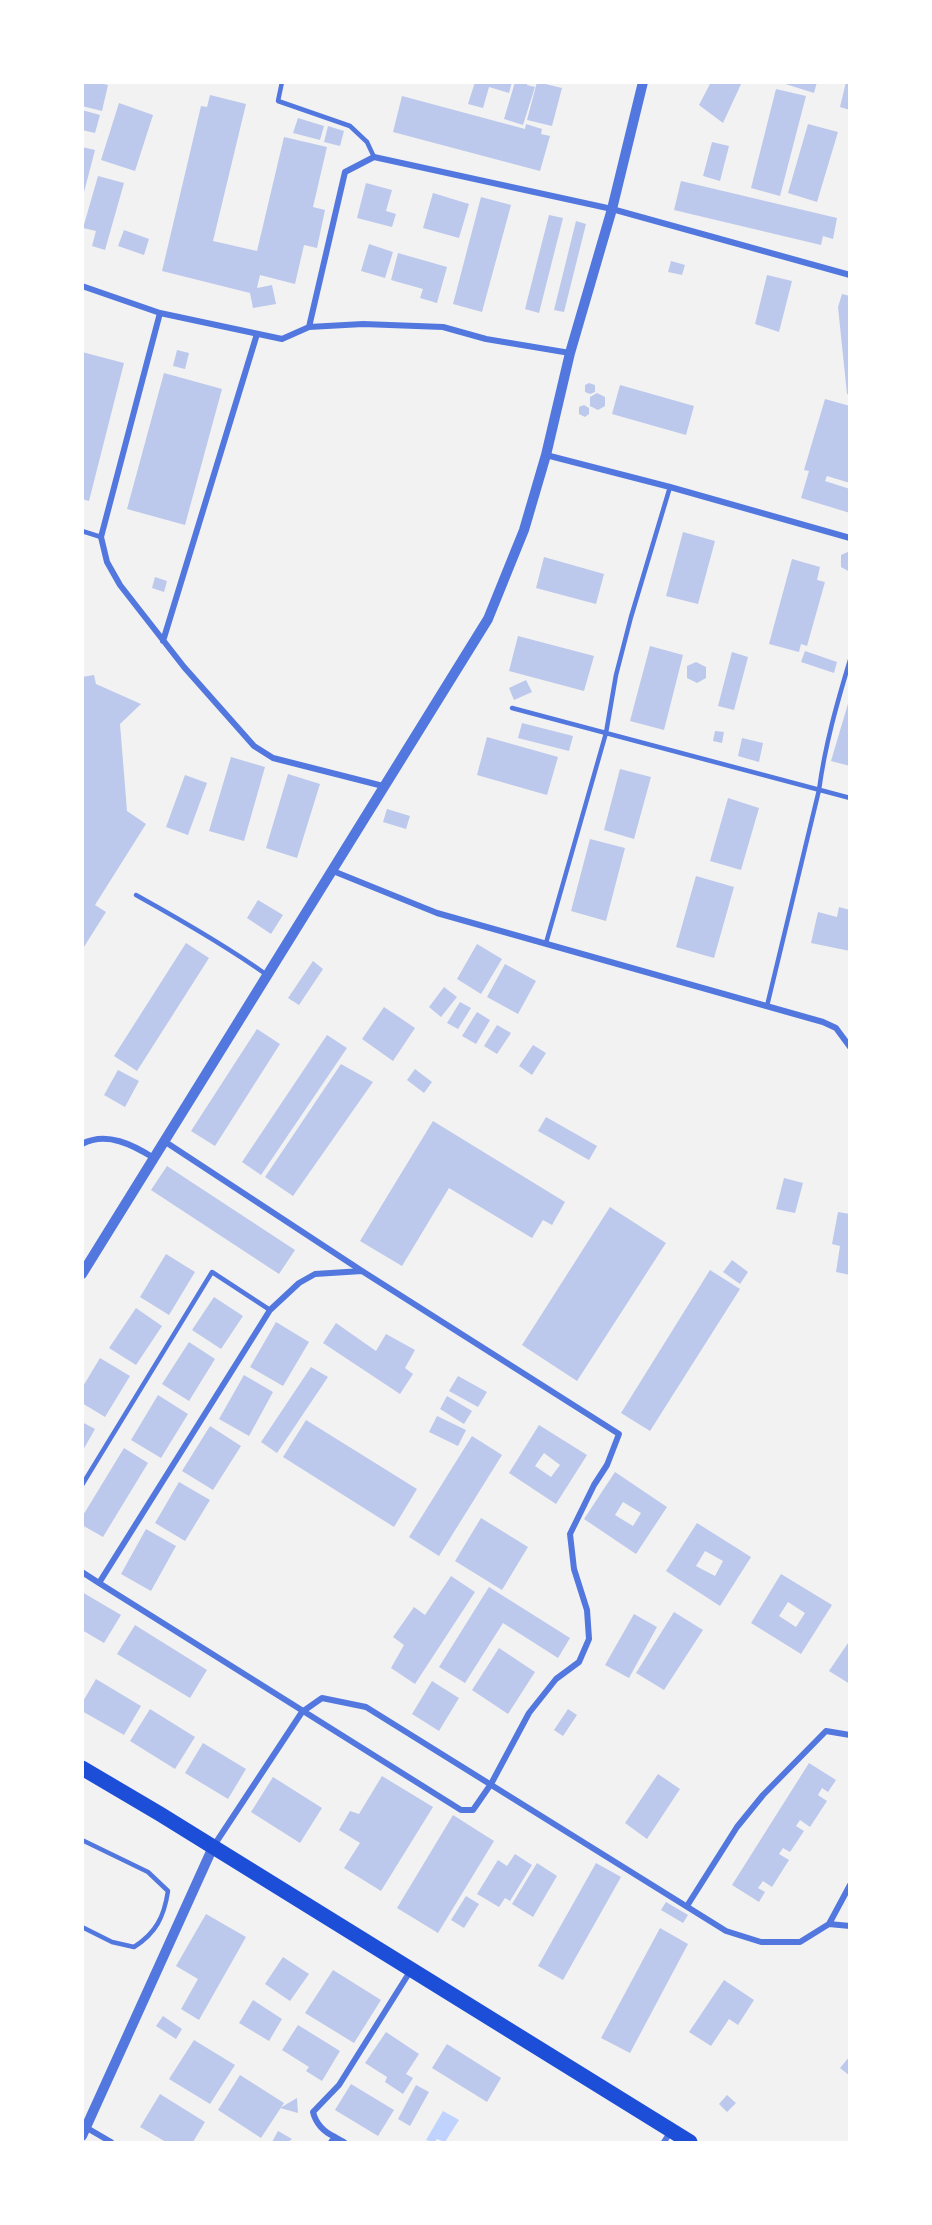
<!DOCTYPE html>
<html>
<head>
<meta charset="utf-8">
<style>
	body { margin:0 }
	#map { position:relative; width:932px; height:2225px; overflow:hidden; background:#f2f2f2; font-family:"PT Serif",serif }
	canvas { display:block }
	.frame { position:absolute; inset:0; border:84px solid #fff; pointer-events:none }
</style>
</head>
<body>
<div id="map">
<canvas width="932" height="2225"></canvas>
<div class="frame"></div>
</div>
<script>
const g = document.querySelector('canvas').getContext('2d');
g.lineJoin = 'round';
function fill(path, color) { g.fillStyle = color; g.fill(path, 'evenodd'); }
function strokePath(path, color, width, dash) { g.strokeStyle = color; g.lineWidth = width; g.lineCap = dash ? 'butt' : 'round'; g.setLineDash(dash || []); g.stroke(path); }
fill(new Path2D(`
	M 443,2111 L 459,2120 L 445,2142 L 437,2139 L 434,2142 L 426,2140 Z`), '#bfd3fe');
fill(new Path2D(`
	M 82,82 L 96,82 L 108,85 L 102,111 L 82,106 Z
	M 475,82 L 512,82 L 509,93 L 489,87 L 483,108 L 468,104 Z
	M 515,82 L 527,82 L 527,85 L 535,87 L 523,125 L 504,119 Z
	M 537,82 L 562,88 L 552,126 L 527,120 Z
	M 711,82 L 742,82 L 723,123 L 699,105 Z
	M 779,82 L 817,82 L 814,93 Z
	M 846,82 L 850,82 L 850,110 L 840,107 Z
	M 776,89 L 806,96 L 780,196 L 751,188 Z
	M 210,95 L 246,104 L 213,241 L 257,251 L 284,137 L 327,147 L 313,207 L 325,210 L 317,248 L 304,245 L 295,284 L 260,275 L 257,288 L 272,285 L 276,304 L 253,308 L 250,293 L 162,271 L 201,106 L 207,107 Z
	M 402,96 L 525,129 L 526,124 L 542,129 L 541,134 L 550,136 L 540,171 L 393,132 Z
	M 119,103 L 153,115 L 135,171 L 101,160 Z
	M 82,110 L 100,115 L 95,133 L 82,130 Z
	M 298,118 L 324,126 L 320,140 L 293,133 Z
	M 808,124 L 838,132 L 817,202 L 788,193 Z
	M 328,126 L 344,131 L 340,146 L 324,142 Z
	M 712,142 L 729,146 L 720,181 L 703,176 Z
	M 82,147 L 95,150 L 83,196 L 82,196 Z
	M 98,176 L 124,183 L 105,250 L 92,246 L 96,231 L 83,228 Z
	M 681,181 L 837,218 L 833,239 L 823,236 L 821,245 L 674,210 Z
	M 366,183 L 392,190 L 386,211 L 396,214 L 392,227 L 357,218 Z
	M 433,193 L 469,204 L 459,238 L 423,228 Z
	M 481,197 L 511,205 L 482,312 L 453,304 Z
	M 549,215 L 563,218 L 539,313 L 525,309 Z
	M 576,221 L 586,224 L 564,312 L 554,310 Z
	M 124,230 L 149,239 L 144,255 L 118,246 Z
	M 369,244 L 393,252 L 385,278 L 361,271 Z
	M 398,253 L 447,267 L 437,303 L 420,298 L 423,289 L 391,280 Z
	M 671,261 L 685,265 L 682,275 L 668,272 Z
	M 767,275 L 792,281 L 779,332 L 755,324 Z
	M 842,294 L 850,296 L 850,395 L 847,394 L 838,307 Z
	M 177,350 L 189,353 L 185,369 L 173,366 Z
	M 82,352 L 124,363 L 89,501 L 82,499 Z
	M 164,373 L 222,389 L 185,525 L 127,509 Z
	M 589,383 L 595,385 L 595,392 L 590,394 L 585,392 L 585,385 Z
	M 620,385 L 694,406 L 686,435 L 612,414 Z
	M 597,393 L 605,397 L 605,406 L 598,410 L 590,406 L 590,397 Z
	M 825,399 L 850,406 L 850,483 L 827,476 L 825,481 L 850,489 L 850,513 L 801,498 L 809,471 L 804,470 Z
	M 584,405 L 589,408 L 589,414 L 585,417 L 579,414 L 579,407 Z
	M 683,532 L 715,541 L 698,604 L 666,596 Z
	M 850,551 L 850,572 L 841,567 L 841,555 Z
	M 544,557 L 604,574 L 596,604 L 536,588 Z
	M 792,559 L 820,567 L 817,580 L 825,582 L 807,646 L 801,644 L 799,652 L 769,644 Z
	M 155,577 L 167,581 L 164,592 L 152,588 Z
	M 518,636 L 594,656 L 584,691 L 509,671 Z
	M 650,646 L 683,655 L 664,730 L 630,721 Z
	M 805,651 L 837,662 L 834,673 L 801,662 Z
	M 732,652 L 748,657 L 734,710 L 718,706 Z
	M 696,662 L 706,667 L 706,678 L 697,683 L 687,678 L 687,666 Z
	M 94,675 L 96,684 L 141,704 L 120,724 L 127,811 L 146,824 L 95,905 L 106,912 L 82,950 L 82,677 Z
	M 526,680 L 532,692 L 514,700 L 509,688 Z
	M 850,697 L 850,766 L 831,761 Z
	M 522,723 L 573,736 L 569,751 L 518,738 Z
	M 715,731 L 724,732 L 722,743 L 713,741 Z
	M 487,737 L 558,757 L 547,795 L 477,775 Z
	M 742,738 L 763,743 L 759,762 L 738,756 Z
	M 231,757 L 265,767 L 244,841 L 209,831 Z
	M 620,769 L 651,777 L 634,839 L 604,830 Z
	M 288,774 L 320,784 L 297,858 L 266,848 Z
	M 185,775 L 207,783 L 188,835 L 166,827 Z
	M 728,798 L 759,808 L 741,870 L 710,861 Z
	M 387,809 L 410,816 L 406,829 L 383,822 Z
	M 590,839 L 625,848 L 606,921 L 571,911 Z
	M 696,876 L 734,887 L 714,958 L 676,947 Z
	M 258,900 L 283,915 L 271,934 L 247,918 Z
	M 839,907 L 850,910 L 850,951 L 811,943 L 818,912 L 837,917 Z
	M 186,943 L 209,958 L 137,1071 L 114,1056 Z
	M 477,944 L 502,959 L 481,994 L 457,979 Z
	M 313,961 L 323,969 L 299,1005 L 288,998 Z
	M 505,964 L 536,981 L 518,1014 L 487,997 Z
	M 444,987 L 457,997 L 441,1017 L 429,1007 Z
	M 460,1002 L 471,1008 L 458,1029 L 447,1023 Z
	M 384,1007 L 415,1028 L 393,1061 L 362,1039 Z
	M 477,1012 L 490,1020 L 476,1044 L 462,1036 Z
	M 497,1025 L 511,1033 L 497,1054 L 484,1046 Z
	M 257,1029 L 280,1044 L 215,1146 L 191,1131 Z
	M 327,1035 L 347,1048 L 261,1175 L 242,1162 Z
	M 533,1045 L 546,1053 L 532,1075 L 519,1066 Z
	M 341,1064 L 373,1082 L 293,1196 L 265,1177 Z
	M 415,1069 L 432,1082 L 424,1093 L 407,1080 Z
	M 118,1070 L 139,1081 L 125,1107 L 104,1095 Z
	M 546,1117 L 597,1146 L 589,1160 L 538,1131 Z
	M 433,1121 L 565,1202 L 552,1225 L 543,1220 L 532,1238 L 449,1188 L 402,1266 L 360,1241 Z
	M 167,1166 L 295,1250 L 279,1274 L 151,1190 Z
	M 784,1178 L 803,1183 L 795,1213 L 776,1209 Z
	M 610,1207 L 666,1243 L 577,1381 L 522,1345 Z
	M 838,1212 L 850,1214 L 850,1275 L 836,1272 L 840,1246 L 832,1244 Z
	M 166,1254 L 195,1272 L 169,1315 L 140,1297 Z
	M 732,1260 L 748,1272 L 740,1284 L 723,1272 Z
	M 710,1270 L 740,1289 L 650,1431 L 621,1413 Z
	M 214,1297 L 243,1316 L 221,1349 L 192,1330 Z
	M 136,1308 L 162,1326 L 136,1365 L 109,1348 Z
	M 276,1322 L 309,1342 L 283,1386 L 250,1367 Z
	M 336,1323 L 376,1351 L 386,1334 L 415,1350 L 405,1368 L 413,1374 L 400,1394 L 323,1343 Z
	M 189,1342 L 215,1359 L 189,1401 L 162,1384 Z
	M 100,1358 L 130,1376 L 105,1417 L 82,1403 L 82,1388 Z
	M 311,1367 L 328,1377 L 277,1453 L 261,1442 Z
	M 244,1375 L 273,1392 L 249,1436 L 219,1419 Z
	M 458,1376 L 487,1392 L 478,1407 L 449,1391 Z
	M 158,1395 L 188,1414 L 161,1458 L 131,1440 Z
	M 447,1396 L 472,1411 L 464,1424 L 440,1409 Z
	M 437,1416 L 466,1430 L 458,1446 L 429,1432 Z
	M 306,1420 L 417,1489 L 394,1527 L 283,1457 Z
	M 82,1422 L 95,1429 L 82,1452 Z
	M 539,1425 L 587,1455 L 556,1504 L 509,1473 ZM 544,1453 L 560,1465 L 551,1477 L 535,1466 Z
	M 210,1426 L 241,1446 L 213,1490 L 182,1471 Z
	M 472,1436 L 502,1455 L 439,1556 L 409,1537 Z
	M 124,1448 L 148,1463 L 103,1537 L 82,1525 L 82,1517 Z
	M 615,1472 L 667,1507 L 636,1554 L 584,1519 ZM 623,1502 L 641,1513 L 633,1526 L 615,1515 Z
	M 179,1482 L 210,1500 L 185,1541 L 155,1523 Z
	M 481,1518 L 528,1547 L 502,1590 L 455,1561 Z
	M 697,1523 L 751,1557 L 720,1606 L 666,1571 ZM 705,1551 L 723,1561 L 715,1576 L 696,1566 Z
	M 146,1529 L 176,1546 L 151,1591 L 121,1574 Z
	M 781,1574 L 832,1605 L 801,1654 L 751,1623 ZM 788,1602 L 805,1613 L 796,1627 L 779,1616 Z
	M 451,1576 L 475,1592 L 415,1684 L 391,1668 L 404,1645 L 393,1637 L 414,1607 L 425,1615 Z
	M 489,1587 L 570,1638 L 558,1658 L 503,1623 L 465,1683 L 439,1667 Z
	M 82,1592 L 121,1615 L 104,1643 L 82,1630 Z
	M 674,1612 L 703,1630 L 664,1690 L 636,1673 Z
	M 634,1614 L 657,1627 L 629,1678 L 605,1665 Z
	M 135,1625 L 207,1670 L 190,1698 L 117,1654 Z
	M 850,1640 L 850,1684 L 829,1671 Z
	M 499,1648 L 535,1672 L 508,1714 L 472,1690 Z
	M 96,1679 L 141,1706 L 124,1735 L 82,1711 L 82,1703 Z
	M 432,1681 L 459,1698 L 439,1731 L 412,1714 Z
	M 150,1709 L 195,1737 L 175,1769 L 130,1741 Z
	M 568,1709 L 577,1715 L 563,1736 L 554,1730 Z
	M 203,1743 L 246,1769 L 228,1799 L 185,1773 Z
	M 809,1763 L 836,1780 L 828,1792 L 822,1788 L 818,1795 L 827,1801 L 810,1827 L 800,1820 L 796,1826 L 804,1831 L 790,1852 L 783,1848 L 779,1854 L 789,1860 L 772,1887 L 763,1881 L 758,1888 L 765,1892 L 759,1902 L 732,1885 Z
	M 658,1774 L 680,1789 L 647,1839 L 625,1823 Z
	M 382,1776 L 433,1807 L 381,1891 L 344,1868 L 360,1843 L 339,1830 L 350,1811 L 359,1814 Z
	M 273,1777 L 322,1808 L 300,1843 L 251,1812 Z
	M 453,1815 L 494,1841 L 438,1933 L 397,1908 Z
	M 515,1854 L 532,1865 L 510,1901 L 505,1898 L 499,1907 L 477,1894 L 498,1860 L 507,1866 Z
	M 537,1863 L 557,1876 L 533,1917 L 512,1904 Z
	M 596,1863 L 621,1877 L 563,1980 L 538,1966 Z
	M 466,1896 L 479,1904 L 464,1928 L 451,1920 Z
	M 666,1902 L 688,1915 L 683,1923 L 661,1910 Z
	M 206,1914 L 246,1937 L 199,2020 L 181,2009 L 198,1979 L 176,1966 Z
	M 660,1928 L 688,1944 L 630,2053 L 601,2038 Z
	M 283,1957 L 309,1974 L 290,2001 L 265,1984 Z
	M 333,1970 L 381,2000 L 354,2043 L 305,2013 Z
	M 724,1980 L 754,2000 L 738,2025 L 729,2019 L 711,2046 L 689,2032 Z
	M 253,2000 L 282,2019 L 269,2041 L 239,2023 Z
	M 163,2016 L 182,2029 L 176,2039 L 156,2026 Z
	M 298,2025 L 340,2051 L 322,2081 L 306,2071 L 309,2067 L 282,2050 Z
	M 386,2032 L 419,2054 L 406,2074 L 413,2078 L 403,2094 L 385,2082 L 387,2077 L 365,2063 Z
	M 194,2040 L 235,2065 L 210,2104 L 169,2079 Z
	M 447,2044 L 501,2078 L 487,2102 L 432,2068 Z
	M 850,2056 L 850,2076 L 840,2068 Z
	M 240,2075 L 284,2103 L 261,2138 L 218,2110 Z
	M 351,2084 L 394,2110 L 378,2136 L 335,2110 Z
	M 416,2085 L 429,2092 L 410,2126 L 398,2119 Z
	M 160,2094 L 205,2122 L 193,2142 L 166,2142 L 140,2127 Z
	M 727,2095 L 736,2103 L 727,2112 L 719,2104 Z
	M 297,2098 L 298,2113 L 280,2108 Z
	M 278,2131 L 292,2139 L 288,2142 L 272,2142 Z`), '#bdc9ec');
strokePath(new Path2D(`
	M 282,82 L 278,101 L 350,126 L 367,142 L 374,157
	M 82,531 L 101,537
	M 512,708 L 850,798
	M 136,895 C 181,920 225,945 267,975
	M 546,943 L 606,733 L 616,675 L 631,617 L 670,487
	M 767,1006 L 819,790 C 825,745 837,703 850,660
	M 82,1485 L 212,1272 L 270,1310
	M 82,1840 L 148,1872 L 168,1891 C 164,1917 156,1933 134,1947 L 112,1942 L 82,1927`), '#5277de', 4.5);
strokePath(new Path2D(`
	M 82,286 L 160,313 L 282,339 L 309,327 L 363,324 L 443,327 L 486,339 L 570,353
	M 160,313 L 101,537 L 107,562 L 120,585 L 184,667 L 254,746 L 273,758 L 383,786
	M 309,327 L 345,172 L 374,157 L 612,209 L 850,275
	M 546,455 L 670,487 L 850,538
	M 163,641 L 257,334
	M 333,871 L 437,913 L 823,1022 L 836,1028 L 850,1047
	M 164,1141 L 362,1271 L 619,1434 L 607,1465 L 594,1485 L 570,1534 L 574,1569 L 587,1610 L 589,1639 L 579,1662 L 556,1679 L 529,1713 L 491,1784 L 473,1810 L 461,1810 L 99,1583 L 270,1310 L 299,1283 L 315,1274 L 362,1271
	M 82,1144 C 107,1131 133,1145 154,1158
	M 82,1572 L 99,1583
	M 213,1847 L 302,1712 L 322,1698 L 366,1707 L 726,1931 L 761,1942 L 800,1942 L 829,1924 L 850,1885
	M 687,1906 L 737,1827 L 763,1795 L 826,1731 L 850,1735
	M 829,1924 L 850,1926
	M 87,2128 L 111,2142
	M 335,2137 C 324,2132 316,2124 313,2112 L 339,2085 L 411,1970
	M 331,2142 L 335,2137 L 344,2142
	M 664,2142 L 671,2131`), '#5277de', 6);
strokePath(new Path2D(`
	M 82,1274 L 488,619 L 524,530 L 546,455 L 570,353 L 612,209 L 643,82
	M 82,2136 L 213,1847`), '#5277de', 10);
strokePath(new Path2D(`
	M 82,1768 L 160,1814 L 690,2142`), '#1d4ed8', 15);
</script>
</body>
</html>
